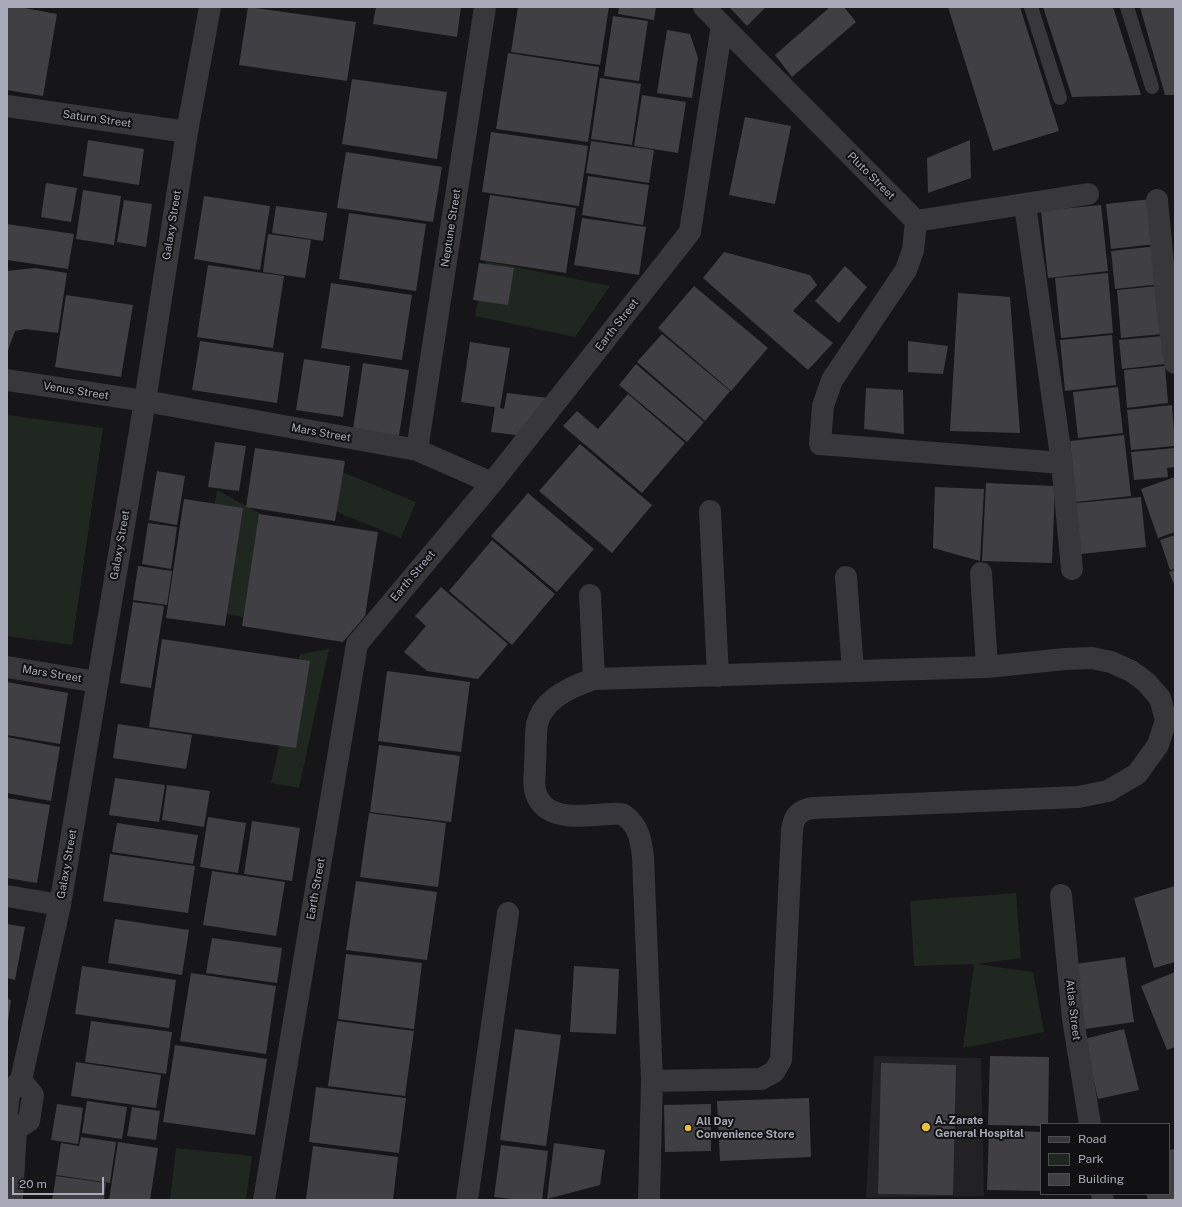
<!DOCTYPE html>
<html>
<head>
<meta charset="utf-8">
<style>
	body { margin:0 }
	#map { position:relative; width:1182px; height:1207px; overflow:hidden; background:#161517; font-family:"Public Sans",sans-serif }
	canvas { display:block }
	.frame { position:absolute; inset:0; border:8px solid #a8abb7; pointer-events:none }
	.legend { position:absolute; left:1040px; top:1123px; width:130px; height:72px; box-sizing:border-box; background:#111012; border:1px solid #4d4e54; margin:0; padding:5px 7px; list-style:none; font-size:12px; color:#a8abb7 }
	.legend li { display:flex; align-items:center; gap:8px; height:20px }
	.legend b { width:20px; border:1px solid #4d4e54 }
	.scale { position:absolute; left:12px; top:1177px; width:92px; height:18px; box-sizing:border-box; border:2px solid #a8abb7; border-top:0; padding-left:5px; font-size:12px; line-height:14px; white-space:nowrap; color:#a8abb7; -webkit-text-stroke:3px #111012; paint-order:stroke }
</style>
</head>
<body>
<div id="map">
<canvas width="1182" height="1207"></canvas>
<div class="frame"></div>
<ul class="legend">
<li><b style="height:5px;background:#37373c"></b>Road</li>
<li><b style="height:11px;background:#202721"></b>Park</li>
<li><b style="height:11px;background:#404044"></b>Building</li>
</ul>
<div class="scale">20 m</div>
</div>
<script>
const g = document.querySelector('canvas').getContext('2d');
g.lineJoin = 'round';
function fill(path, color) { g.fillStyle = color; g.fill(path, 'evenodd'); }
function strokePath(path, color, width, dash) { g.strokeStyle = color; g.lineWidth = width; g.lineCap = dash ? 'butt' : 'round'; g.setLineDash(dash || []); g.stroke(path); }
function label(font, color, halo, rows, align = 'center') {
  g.font = font + ' "Public Sans",sans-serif'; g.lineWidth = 4; g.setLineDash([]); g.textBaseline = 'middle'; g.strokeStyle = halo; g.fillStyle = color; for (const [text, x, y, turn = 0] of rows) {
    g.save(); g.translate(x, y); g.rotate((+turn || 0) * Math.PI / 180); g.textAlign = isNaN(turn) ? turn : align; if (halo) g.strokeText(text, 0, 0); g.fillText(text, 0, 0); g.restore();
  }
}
fill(new Path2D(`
	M 874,1056 L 981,1058 L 984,1196 L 866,1198 Z`), '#222224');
fill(new Path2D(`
	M 486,261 L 610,286 L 575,337 L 475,316 Z
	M 7,415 L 103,428 L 72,645 L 7,636 Z
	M 337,470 L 416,502 L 401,538 L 322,506 Z
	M 217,490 L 261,514 L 243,617 L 197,609 Z
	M 329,649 L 299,788 L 271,783 L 300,654 Z
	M 1016,893 L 1021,958 L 976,964 L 1033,972 L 1044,1032 L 963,1048 L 974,964 L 914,966 L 910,901 Z
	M 176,1148 L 252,1156 L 246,1200 L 170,1200 Z`), '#202721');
fill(new Path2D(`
	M 7,7 L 19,7 L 57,14 L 43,96 L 7,90 Z
	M 248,7 L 356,22 L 347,81 L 239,65 Z
	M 376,7 L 461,7 L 457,37 L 373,24 Z
	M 518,7 L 609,7 L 600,65 L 511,52 Z
	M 619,7 L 656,7 L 654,20 L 618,14 Z
	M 729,7 L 766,7 L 747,26 Z
	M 830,7 L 844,7 L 856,22 L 792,77 L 775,55 Z
	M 948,7 L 1020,7 L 1059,131 L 993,151 Z
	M 1043,7 L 1113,7 L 1141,95 L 1072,97 Z
	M 1140,7 L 1175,7 L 1175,95 L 1165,95 Z
	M 613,16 L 648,21 L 639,81 L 604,76 Z
	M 667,30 L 690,34 L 698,58 L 692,98 L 657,93 Z
	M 508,53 L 599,67 L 588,142 L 496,129 Z
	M 600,78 L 641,84 L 632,145 L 591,139 Z
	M 352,79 L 447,92 L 437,159 L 342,144 Z
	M 642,95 L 686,102 L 678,153 L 634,146 Z
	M 745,117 L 791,126 L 775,204 L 729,195 Z
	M 491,132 L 588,146 L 579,206 L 482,192 Z
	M 88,140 L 144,149 L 139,185 L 83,176 Z
	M 970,140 L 971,178 L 928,193 L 927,158 Z
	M 591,141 L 654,150 L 649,183 L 586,173 Z
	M 346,152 L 442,167 L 433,222 L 337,208 Z
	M 588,176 L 649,185 L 643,225 L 582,215 Z
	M 46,183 L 77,188 L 71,222 L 41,217 Z
	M 83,190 L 121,196 L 114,245 L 76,239 Z
	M 490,195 L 576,208 L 566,273 L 480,260 Z
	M 204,196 L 270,206 L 260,270 L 194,259 Z
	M 1152,199 L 1156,244 L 1111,249 L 1106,204 Z
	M 124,200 L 152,204 L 146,247 L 117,242 Z
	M 1101,205 L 1108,271 L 1048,278 L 1041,211 Z
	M 276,206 L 327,213 L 323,241 L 272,233 Z
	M 349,213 L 426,224 L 416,291 L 339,279 Z
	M 582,218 L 646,227 L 639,275 L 574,265 Z
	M 7,224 L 74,234 L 68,269 L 7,260 Z
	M 268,234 L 311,240 L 305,278 L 263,272 Z
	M 1158,246 L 1162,284 L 1115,289 L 1111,251 Z
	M 724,252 L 810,275 L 817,285 L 793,311 L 833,343 L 808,370 L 703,278 Z
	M 479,263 L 514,268 L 508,305 L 473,300 Z
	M 208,265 L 284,276 L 273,348 L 197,337 Z
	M 845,266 L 867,287 L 839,323 L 815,301 Z
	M 35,268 L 67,273 L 58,333 L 26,329 L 15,331 L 7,353 L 7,271 Z
	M 1108,273 L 1113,333 L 1061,338 L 1055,278 Z
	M 331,283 L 412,295 L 402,360 L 321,348 Z
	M 694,286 L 768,348 L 731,391 L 658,328 Z
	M 1157,286 L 1162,334 L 1121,338 L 1117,290 Z
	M 958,293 L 1010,297 L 1020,433 L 950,431 Z
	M 66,295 L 133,305 L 121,377 L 55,367 Z
	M 662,334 L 730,391 L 705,421 L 637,362 Z
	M 1112,335 L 1116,385 L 1065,391 L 1060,340 Z
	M 1162,336 L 1165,364 L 1122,369 L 1119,340 Z
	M 200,341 L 284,353 L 277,403 L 192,390 Z
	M 908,341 L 948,346 L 943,374 L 908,372 Z
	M 470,342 L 510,348 L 500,408 L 461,402 Z
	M 304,359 L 350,366 L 343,417 L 296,410 Z
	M 363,363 L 409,370 L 399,436 L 353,429 Z
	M 636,364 L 704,422 L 687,442 L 619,385 Z
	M 1165,366 L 1168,403 L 1127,408 L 1124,370 Z
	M 1118,387 L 1123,433 L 1078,438 L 1073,392 Z
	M 866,388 L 903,390 L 904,434 L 864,429 Z
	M 507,393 L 548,398 L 524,436 L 491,432 L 495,407 L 504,409 Z
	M 628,394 L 685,443 L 642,493 L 563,426 L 577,411 L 598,429 Z
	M 1172,405 L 1175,446 L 1131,450 L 1127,410 Z
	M 1124,435 L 1131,496 L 1076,502 L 1070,441 Z
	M 215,442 L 246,446 L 239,491 L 208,487 Z
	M 580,444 L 652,505 L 612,553 L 539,491 Z
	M 255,448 L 345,461 L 335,521 L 246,507 Z
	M 1175,448 L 1175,467 L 1167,468 L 1168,477 L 1134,480 L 1131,452 Z
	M 157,471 L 185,476 L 177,525 L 149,520 Z
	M 1175,477 L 1175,532 L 1158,538 L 1141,489 Z
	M 986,483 L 1055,486 L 1052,563 L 982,561 Z
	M 935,487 L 984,489 L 980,561 L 933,548 Z
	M 528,493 L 594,549 L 557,592 L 491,536 Z
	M 1141,497 L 1146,547 L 1081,554 L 1076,503 Z
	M 184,499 L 243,508 L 225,626 L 166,618 Z
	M 259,514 L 378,532 L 365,616 L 343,642 L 242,626 Z
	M 148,523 L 177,527 L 171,569 L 142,564 Z
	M 1175,535 L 1175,569 L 1170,570 L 1160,540 Z
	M 492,540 L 555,594 L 512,645 L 449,591 Z
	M 138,566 L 172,571 L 167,605 L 133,600 Z
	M 1175,570 L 1175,587 L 1169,572 Z
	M 441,587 L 508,644 L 478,679 L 427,671 L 404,652 L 426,626 L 415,616 Z
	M 133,602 L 164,606 L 151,688 L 120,683 Z
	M 162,639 L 310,661 L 296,748 L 149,727 Z
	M 387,671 L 470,682 L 461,752 L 378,741 Z
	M 7,682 L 68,693 L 60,744 L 7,735 Z
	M 118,724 L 192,735 L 186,769 L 113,758 Z
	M 7,737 L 60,747 L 51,801 L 7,793 Z
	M 379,745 L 460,756 L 451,822 L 370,812 Z
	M 115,778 L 165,785 L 159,822 L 109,815 Z
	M 167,785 L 210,791 L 204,827 L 162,820 Z
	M 7,798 L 50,805 L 37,883 L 7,878 Z
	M 369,813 L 446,823 L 438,887 L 360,877 Z
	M 208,817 L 246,823 L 238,873 L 200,867 Z
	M 252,821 L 300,828 L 292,881 L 244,874 Z
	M 117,823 L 198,835 L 193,864 L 112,852 Z
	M 110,854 L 195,866 L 188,913 L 103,901 Z
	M 212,871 L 285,882 L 276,936 L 203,925 Z
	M 356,881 L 437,892 L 427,960 L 346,950 Z
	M 1175,886 L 1175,962 L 1154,968 L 1134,898 Z
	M 115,919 L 189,930 L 182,975 L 108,963 Z
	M 7,924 L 25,927 L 15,980 L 7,978 Z
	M 212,938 L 282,948 L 277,983 L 206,973 Z
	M 346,954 L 422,963 L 414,1029 L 338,1019 Z
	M 1125,957 L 1134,1022 L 1085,1029 L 1076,964 Z
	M 82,966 L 176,980 L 169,1028 L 75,1014 Z
	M 574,966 L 619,969 L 616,1034 L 570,1032 Z
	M 1175,972 L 1175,1047 L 1167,1050 L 1141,986 Z
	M 191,973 L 276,986 L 266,1054 L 180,1041 Z
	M 7,999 L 11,1000 L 8,1021 L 7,1021 Z
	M 91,1021 L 172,1032 L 166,1074 L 85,1062 Z
	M 337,1021 L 414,1031 L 405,1096 L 328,1086 Z
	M 515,1029 L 561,1035 L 546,1146 L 500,1140 Z
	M 1124,1029 L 1139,1090 L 1098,1099 L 1084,1039 Z
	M 175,1045 L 267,1059 L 255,1135 L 163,1122 Z
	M 990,1056 L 1049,1057 L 1048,1124 L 1041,1124 L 1041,1126 L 988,1125 Z
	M 76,1062 L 161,1075 L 156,1108 L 71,1096 Z
	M 881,1063 L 956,1065 L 953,1195 L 878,1194 Z
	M 316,1087 L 406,1098 L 399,1153 L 309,1142 Z
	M 809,1098 L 811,1157 L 720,1161 L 717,1101 Z
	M 87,1101 L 127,1107 L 122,1139 L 82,1133 Z
	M 57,1104 L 83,1108 L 78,1144 L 51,1140 Z
	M 711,1104 L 711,1151 L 665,1152 L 664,1105 Z
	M 132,1107 L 160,1111 L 156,1140 L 127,1136 Z
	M 989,1130 L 1041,1132 L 1041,1191 L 987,1190 Z
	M 81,1137 L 116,1142 L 110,1183 L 56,1175 L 61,1143 L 79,1146 Z
	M 118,1142 L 158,1148 L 150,1200 L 109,1200 Z
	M 554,1143 L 605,1150 L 600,1185 L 547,1199 Z
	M 501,1145 L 548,1151 L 542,1200 L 521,1200 L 494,1197 Z
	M 313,1146 L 398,1157 L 393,1200 L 306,1199 Z
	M 1175,1149 L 1175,1199 L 1148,1200 L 1146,1194 L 1169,1194 L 1169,1150 Z
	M 56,1176 L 106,1183 L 104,1200 L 52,1200 Z`), '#404044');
strokePath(new Path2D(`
	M 1031,7 L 1060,98
	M 1127,7 L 1152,87`), '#37373c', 14);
strokePath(new Path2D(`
	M 704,7 L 916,221 L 1088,194
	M 7,106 L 187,132
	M 1157,200 L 1168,316 L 1175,363
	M 1025,205 L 1062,463 L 1072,569
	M 916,221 L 913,250 L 906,270 L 832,380 L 823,406 L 820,444 L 1062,463
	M 7,380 L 145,401 L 417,450 L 492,483
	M 417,450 L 485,7
	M 710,511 L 718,676
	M 981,573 L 987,667
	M 846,577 L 853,671
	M 590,595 L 594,679
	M 7,667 L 97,682
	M 1061,895 L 1073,1019 L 1090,1124
	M 7,896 L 60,905
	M 7,1112 L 9,1093 L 21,1080 L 60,905 L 145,401 L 187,132 L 210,7
	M 7,1118 L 16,1129 L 12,1200
	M 16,1129 L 29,1121 L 33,1095 L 21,1080
	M 1102,1194 L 1103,1200
	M 264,1200 L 357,644 L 492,483 L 690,232 L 722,25
	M 467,1200 L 508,913
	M 649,1200 L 652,1081 L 643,857 C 641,840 639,826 624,815 C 620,813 614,814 609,814 C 588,815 557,821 542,804 C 531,791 535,780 535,764 C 536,751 535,737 537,724 C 543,699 572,686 594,679 L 987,667 L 1065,659 L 1092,658 L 1111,662 L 1131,671 L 1146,682 L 1160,698 L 1166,720 L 1158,745 L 1137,774 L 1108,791 L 1078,797 L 813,808 C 799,810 794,816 792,830 L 781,1060 L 774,1072 L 761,1079 L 652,1081`), '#37373c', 22);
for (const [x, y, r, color] of [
	[926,1127,5,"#ebc03a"],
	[688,1128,4,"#ebc03a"]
]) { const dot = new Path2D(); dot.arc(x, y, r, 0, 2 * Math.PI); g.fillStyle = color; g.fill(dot); strokePath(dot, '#111012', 1.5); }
label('11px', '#a8abb7', '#111012', [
	["Saturn Street",97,119,8],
	["Pluto Street",871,176,45],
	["Galaxy Street",172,225,-81],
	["Neptune Street",451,228,-81],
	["Earth Street",617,325,-52],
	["Venus Street",76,391,9],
	["Mars Street",321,433,10],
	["Galaxy Street",120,545,-80],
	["Earth Street",413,576,-50],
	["Mars Street",52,674,9],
	["Galaxy Street",67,864,-80],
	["Earth Street",316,889,-80],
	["Atlas Street",1073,1010,83]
]);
label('bold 11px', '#a8abb7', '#111012', [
	["A. Zarate",935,1121],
	["General Hospital",935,1134],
	["All Day",696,1122],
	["Convenience Store",696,1135]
], 'left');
</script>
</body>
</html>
